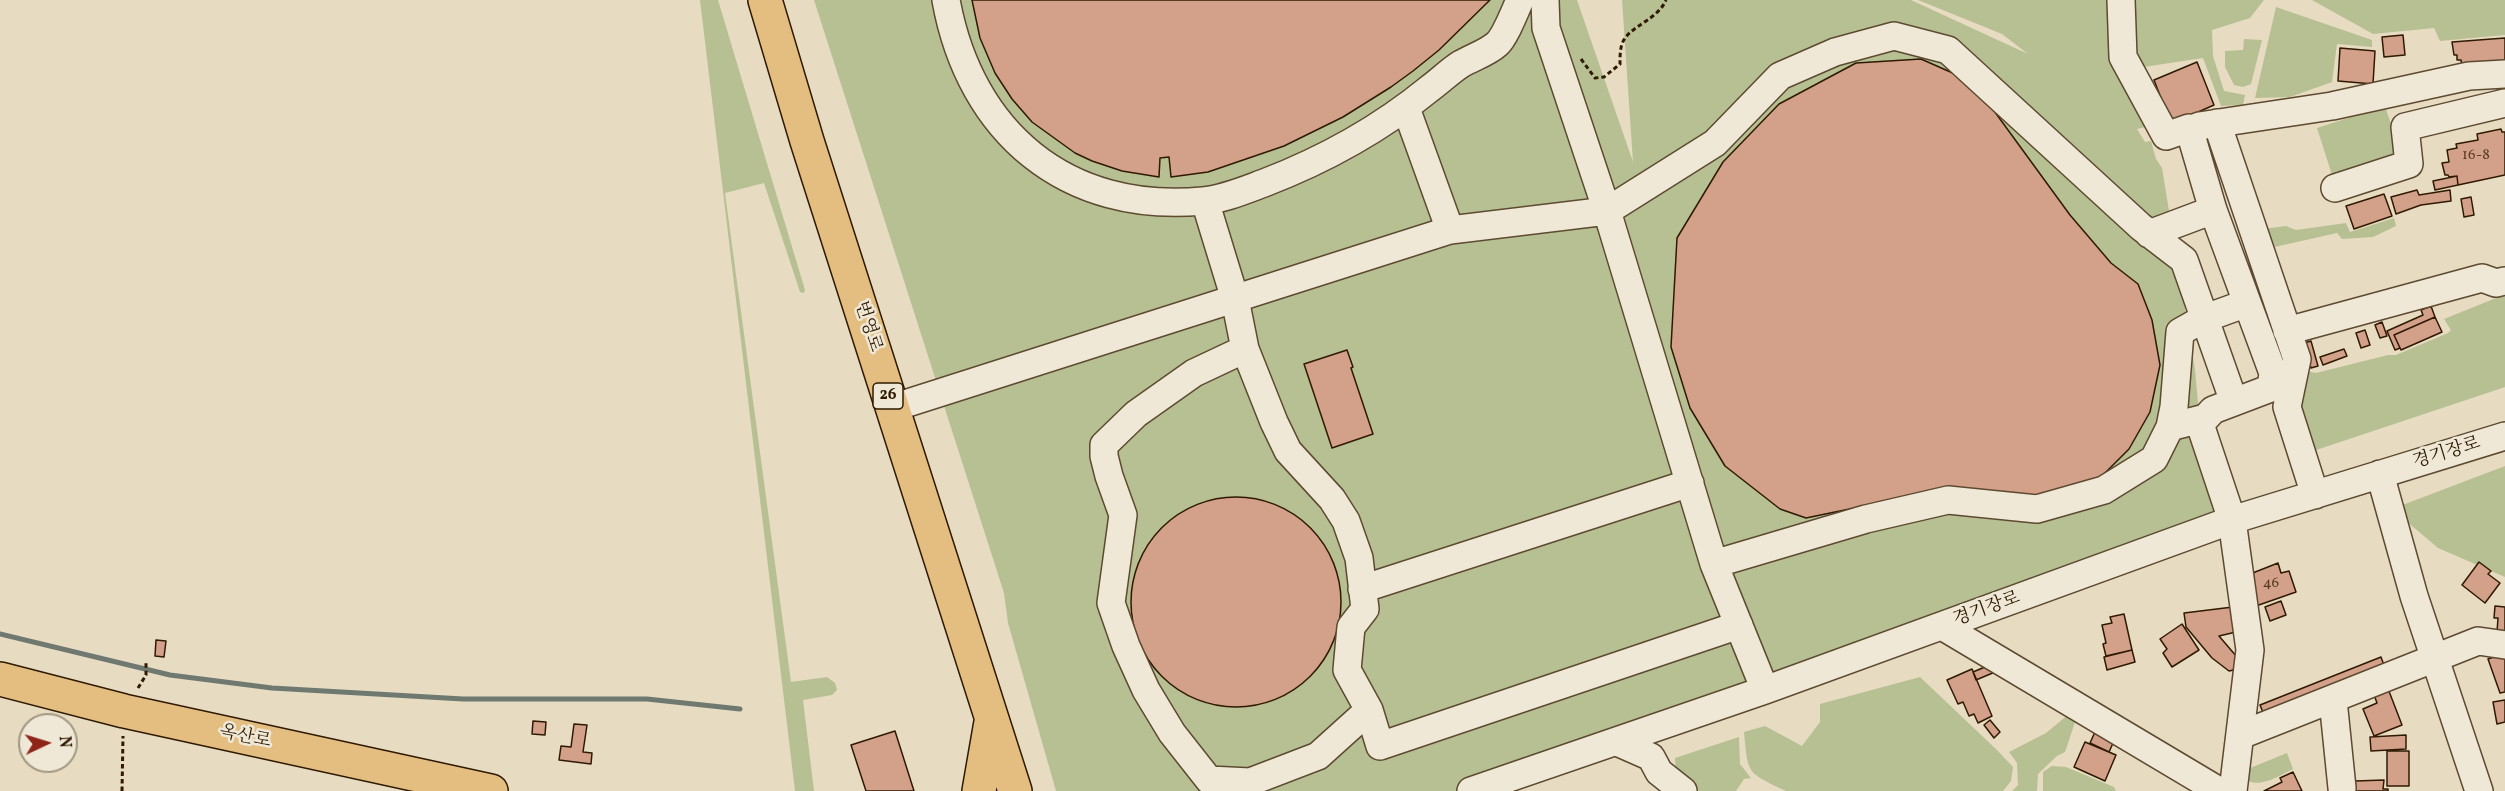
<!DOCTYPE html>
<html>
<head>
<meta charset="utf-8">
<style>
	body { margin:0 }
	#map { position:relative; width:2505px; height:791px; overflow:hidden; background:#e7dbc2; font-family:Vollkorn,serif }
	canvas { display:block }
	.north { position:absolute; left:18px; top:713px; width:60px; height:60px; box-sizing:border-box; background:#efe8d7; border:2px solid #a29681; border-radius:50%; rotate:86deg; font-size:16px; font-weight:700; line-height:24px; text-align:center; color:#2f1a00 }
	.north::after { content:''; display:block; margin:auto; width:21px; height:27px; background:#8f2418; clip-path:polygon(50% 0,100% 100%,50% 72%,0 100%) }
</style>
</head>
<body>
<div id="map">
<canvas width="2505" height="791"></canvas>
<div class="north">N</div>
</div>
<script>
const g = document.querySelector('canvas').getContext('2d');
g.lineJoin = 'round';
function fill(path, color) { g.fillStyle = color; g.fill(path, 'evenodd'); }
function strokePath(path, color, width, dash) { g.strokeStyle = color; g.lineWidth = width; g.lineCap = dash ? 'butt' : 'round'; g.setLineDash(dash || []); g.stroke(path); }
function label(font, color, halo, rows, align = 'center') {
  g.font = font + ' Vollkorn,"Noto Serif KR",serif'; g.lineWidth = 5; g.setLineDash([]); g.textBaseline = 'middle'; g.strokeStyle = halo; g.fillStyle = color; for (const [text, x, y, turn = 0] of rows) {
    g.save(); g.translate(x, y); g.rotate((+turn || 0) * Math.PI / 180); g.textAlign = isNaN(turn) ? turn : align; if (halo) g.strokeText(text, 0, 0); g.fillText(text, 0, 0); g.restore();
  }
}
fill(new Path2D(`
	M 700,0 L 718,0 L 805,290 L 804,293 L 800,292 L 764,183 L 725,193 L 791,682 L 827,677 L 835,683 L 837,690 L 832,695 L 803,700 L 814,791 L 795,791 Z
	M 814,0 L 1577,0 L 1633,162 L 1622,0 L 1911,0 L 2028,54 L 2002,34 L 1918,0 L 2264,0 L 2250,18 L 2212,30 L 2213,56 L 2224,91 L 2245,95 L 2243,105 L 2221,106 L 2203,58 L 2144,67 L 2121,66 L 2146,127 L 2137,129 L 2145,142 L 2151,141 L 2156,159 L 2162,168 L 2195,370 L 2200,424 L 2232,520 L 1471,791 L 1056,791 L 1008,623 L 1004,593 Z
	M 2312,0 L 2505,0 L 2505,35 L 2440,41 L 2434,28 L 2373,34 Z
	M 2276,7 L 2372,40 L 2372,47 L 2337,44 L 2332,82 L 2290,97 L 2255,98 Z
	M 2244,39 L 2262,40 L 2251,84 L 2243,87 L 2234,85 L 2225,67 L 2225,51 L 2243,50 Z
	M 2385,106 L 2400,152 L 2332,175 L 2317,128 Z
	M 2394,218 L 2396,226 L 2373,237 L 2342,239 L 2337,233 L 2270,248 L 2263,229 L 2286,226 L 2296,230 L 2346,223 L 2350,232 Z
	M 2503,290 L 2505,290 L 2505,387 L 2310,452 L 2296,412 L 2306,371 L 2316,373 L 2388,355 L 2396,355 L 2448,333 L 2451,330 L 2444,319 L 2501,296 Z
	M 2505,466 L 2505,577 L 2438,548 L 2392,509 Z
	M 1920,677 L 1997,750 L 2013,767 L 2011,781 L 2003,791 L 1786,791 C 1746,772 1748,774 1744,732 L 1765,726 L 1802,746 L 1820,722 L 1820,704 Z
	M 2069,714 L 2076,719 L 2065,752 L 2057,756 L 2038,774 L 2037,791 L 2012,791 L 2018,785 L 2017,763 L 2009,752 L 2046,733 Z
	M 1739,737 L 1740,764 L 1751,778 L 1744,779 L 1736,791 L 1695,791 L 1676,776 L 1675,758 Z
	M 2287,753 L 2293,769 C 2279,776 2256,791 2243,777 L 2250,768 Z
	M 2052,766 L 2066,767 L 2114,787 L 2116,791 L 2043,791 L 2043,772 Z`), '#b7c093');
strokePath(new Path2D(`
	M 0,634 L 170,675 L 272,688 L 463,699 L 647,699 L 740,709`), '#6f7970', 5);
const building = new Path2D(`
	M 972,0 L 1490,0 L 1439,50 L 1413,71 L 1391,87 L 1343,117 L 1284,146 L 1208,172 L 1171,177 L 1169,157 L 1160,158 L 1159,177 L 1122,171 L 1092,161 L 1075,153 L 1032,122 L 1012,99 L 995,73 L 980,38 Z
	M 2403,35 L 2405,55 L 2384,57 L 2382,37 Z
	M 2505,38 L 2505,61 L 2462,65 L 2461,60 L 2457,60 L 2457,55 L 2454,55 L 2452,42 Z
	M 2340,48 L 2375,51 L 2373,84 L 2338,81 Z
	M 1921,59 L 1973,82 L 2070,215 L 2111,263 L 2138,284 L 2152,320 L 2160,365 L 2150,412 L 2129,449 L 2102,476 L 2076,492 L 2045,498 L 1932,492 L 1806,518 L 1780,509 L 1725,466 L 1690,408 L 1671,347 L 1677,238 L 1723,162 L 1779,104 L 1856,63 Z
	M 2197,62 L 2214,105 L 2171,124 L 2154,80 Z
	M 2501,129 L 2502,132 L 2505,132 L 2505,175 L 2458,185 L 2457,176 L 2449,177 L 2448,175 L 2445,175 L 2442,163 L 2449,162 L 2447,150 L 2457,148 L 2456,144 L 2478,140 L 2477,134 Z
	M 2457,176 L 2458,185 L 2435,190 L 2433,181 Z
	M 2417,190 L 2419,195 L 2450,190 L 2451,201 L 2421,205 L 2396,214 L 2391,197 Z
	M 2384,194 L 2392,216 L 2354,229 L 2346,206 Z
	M 2471,197 L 2474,215 L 2464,217 L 2461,199 Z
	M 2431,306 L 2435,317 L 2394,335 L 2400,348 L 2395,350 L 2387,331 L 2423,315 L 2421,310 Z
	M 2435,317 L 2442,332 L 2401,350 L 2394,335 Z
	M 2382,322 L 2387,336 L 2380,338 L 2375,325 Z
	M 2365,330 L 2370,345 L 2361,348 L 2356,333 Z
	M 2311,341 L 2318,366 L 2311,368 L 2304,343 Z
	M 2344,349 L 2347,356 L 2323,365 L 2320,357 Z
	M 1347,350 L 1353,367 L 1351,368 L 1373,434 L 1332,448 L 1304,364 Z
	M1131 602a105 105 0 1 1 210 0a105 105 0 1 1-210 0Z
	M 2479,562 L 2491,571 L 2488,574 L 2500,583 L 2485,603 L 2462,585 Z
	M 2278,563 L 2281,573 L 2289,571 L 2296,592 L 2256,606 L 2245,576 Z
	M 2281,601 L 2286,615 L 2270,621 L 2265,607 Z
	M 2495,606 L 2505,607 L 2505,640 L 2497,632 L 2498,618 L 2494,618 Z
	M 2233,607 L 2236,632 L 2219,636 L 2237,657 L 2238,669 L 2229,671 L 2212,658 L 2186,627 L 2184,613 Z
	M 2124,614 L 2132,650 L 2106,656 L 2103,644 L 2106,643 L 2102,625 L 2112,623 L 2110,617 Z
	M 2182,624 L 2199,650 L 2172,667 L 2163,653 L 2167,649 L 2160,639 Z
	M 156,640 L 166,641 L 164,657 L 155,656 Z
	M 2132,650 L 2135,662 L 2107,670 L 2104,657 Z
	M 2505,653 L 2505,692 L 2500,693 L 2488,659 Z
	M 2381,657 L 2385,668 L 2264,715 L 2260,705 Z
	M 1992,664 L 1995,672 L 1976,680 L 1973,672 Z
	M 1972,669 L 1992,716 L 1978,723 L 1974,714 L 1969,716 L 1963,702 L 1958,704 L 1947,680 Z
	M 2387,686 L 2402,725 L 2374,736 L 2363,709 L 2377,703 L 2373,692 Z
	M 2505,700 L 2505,722 L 2497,724 L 2493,702 Z
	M 1990,720 L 2000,732 L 1994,738 L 1984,725 Z
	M 533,721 L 546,722 L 545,735 L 532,734 Z
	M 574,724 L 587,725 L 583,752 L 592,753 L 591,764 L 559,760 L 561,746 L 571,747 Z
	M 895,731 L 914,791 L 866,791 L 851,745 Z
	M 2095,732 L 2114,741 L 2109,752 L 2090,743 Z
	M 2406,735 L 2406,749 L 2371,751 L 2370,737 Z
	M 2085,742 L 2116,755 L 2105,781 L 2074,767 Z
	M 2387,751 L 2409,751 L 2409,786 L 2387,786 Z
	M 2293,772 L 2302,791 L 2264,791 L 2282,782 L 2280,778 Z
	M 2384,780 L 2383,789 L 2388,789 L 2388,791 L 2355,791 L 2355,781 Z`);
fill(building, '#d3a08a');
strokePath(building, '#2f1a00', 1.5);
const minor = new Path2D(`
	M 946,0 C 970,133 1067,214 1203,201 C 1224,199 1245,190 1264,183 C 1324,160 1380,129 1429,89 C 1440,81 1450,71 1461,64 C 1473,57 1487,53 1497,44 C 1505,37 1515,11 1520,0
	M 1545,0 L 1546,28 L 1607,211 L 1714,564 L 1765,690
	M 2121,0 L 2123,57 L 2166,136 L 2189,128 L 2213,210 L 2273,373 L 2271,388 L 2213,410 L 2200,424 L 2232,520 L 2250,650 L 2233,791
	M 1406,108 L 1450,230
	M 2217,123 L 2297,359 L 2287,407 L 2315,495
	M 2199,126 L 2332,106 L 2469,76 L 2505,74
	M 2335,188 L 2409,164 L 2405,127 L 2505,103
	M 1205,201 L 1235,299 L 1245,349 L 1274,422 L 1288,451 L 1332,499 L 1346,521 L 1359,558 L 1365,609 L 1351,627 L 1347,670 L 1369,710 L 1380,746 L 1739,625
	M 2149,234 L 2213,210
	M 2287,331 L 2482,278 L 2496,283 L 2505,281
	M 1245,349 L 1194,373 L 1136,414 L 1104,445 L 1104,456 L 1109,476 L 1123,515 L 1111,603 L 1126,646 L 1146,690 L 1172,733 L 1209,780 L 1250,782 L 1318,756 L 1369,710
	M 892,408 L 1450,230 L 1607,211 L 1715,143 L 1780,76 L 1835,52 L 1894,36 L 1948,50 L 2141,227 L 2184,260 L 2234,402
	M 2170,427 L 2174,407 L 2180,332 L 2203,319 L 2247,303
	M 2380,474 L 2414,596 L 2479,791
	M 1714,564 L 1866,519 L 1948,500 L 2037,509 L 2104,490 L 2154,459 L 2170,427 L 2205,418
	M 1362,589 L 1690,483
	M 1942,626 L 2219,791
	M 2333,700 L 2342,788
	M 2241,735 L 2478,641 L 2505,645
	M 1617,742 L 1651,757 L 1659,772 L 1683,791
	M 1471,791 L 1765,690 L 2232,520 L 2505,436`);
const major = new Path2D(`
	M 765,0 L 807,141 L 1015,791
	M 0,679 L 124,711 L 491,791
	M 979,791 L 991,722`);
strokePath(minor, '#5d4a30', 30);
strokePath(major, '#2f1a00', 36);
strokePath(new Path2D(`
	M 1581,59 L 1595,78 L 1604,77 L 1620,64 C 1620,57 1620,50 1622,44 C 1628,26 1657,21 1666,0
	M 138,688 L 146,675 L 146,662
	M 122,791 L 123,736`), '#2f1a00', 3, [4.5, 3]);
strokePath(minor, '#efe8d7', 27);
strokePath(major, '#e4be81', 33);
label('15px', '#583c22', null, [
	["16-8",2476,156],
	["46",2271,584]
]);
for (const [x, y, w] of [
	[888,396,30]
]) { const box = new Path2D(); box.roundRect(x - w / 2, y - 13, w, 26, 4.5); g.fillStyle = '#efe8d7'; g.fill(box); strokePath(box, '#2f1a00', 1.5); }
label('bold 16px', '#2f1a00', null, [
	["26",888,396]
]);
label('18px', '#2f1a00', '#efe8d7', [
	["번영로",867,327,72],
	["경기장로",2447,454,-17],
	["경기장로",1987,610,-20],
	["옥산로",245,738,12]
]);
</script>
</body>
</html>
